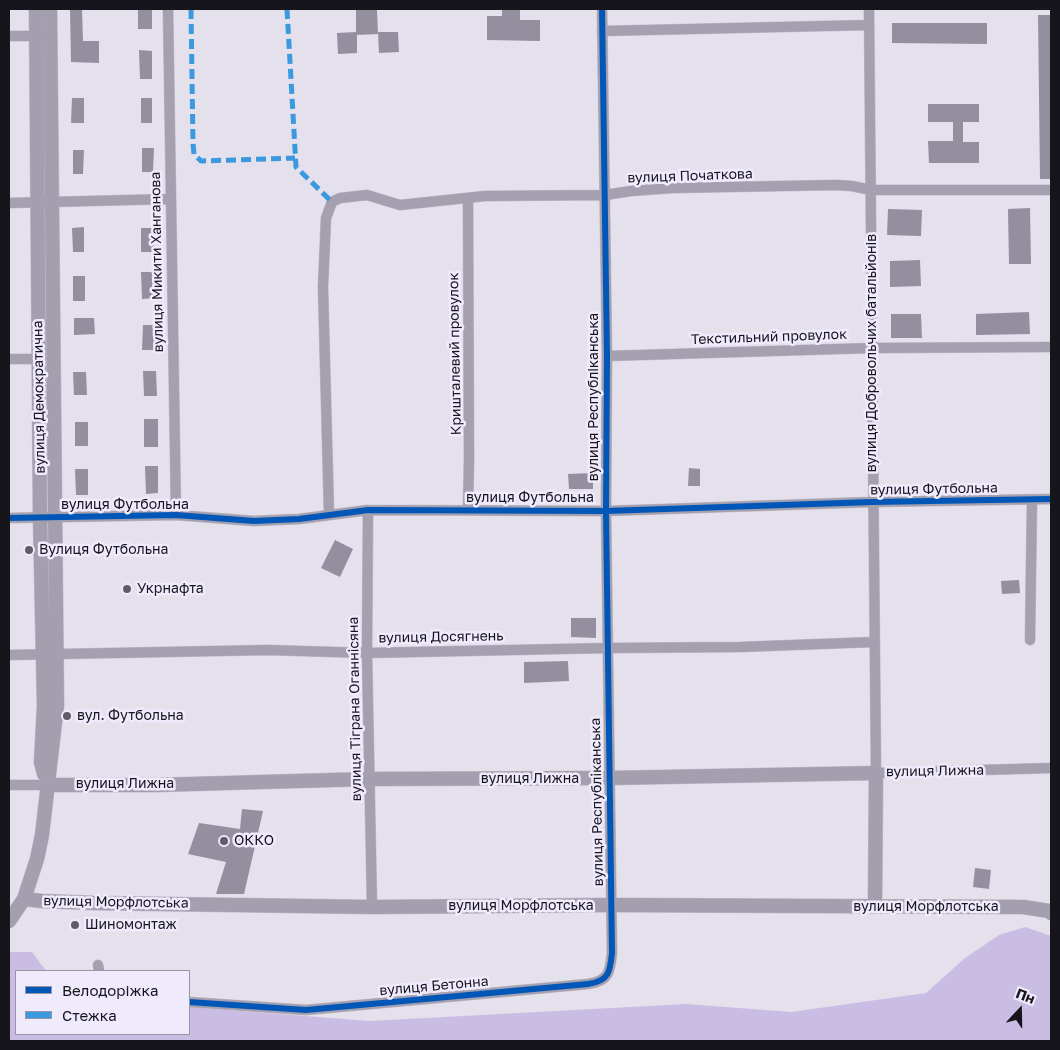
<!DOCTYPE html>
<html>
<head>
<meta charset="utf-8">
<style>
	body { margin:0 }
	#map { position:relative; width:1060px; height:1050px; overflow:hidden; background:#e4e0ec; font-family:"Golos Text",sans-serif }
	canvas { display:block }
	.frame { position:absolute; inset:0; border:10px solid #17151c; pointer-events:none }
	.legend { position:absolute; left:15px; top:970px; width:175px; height:65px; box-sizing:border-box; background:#f0eafd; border:1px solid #9995a3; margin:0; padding:6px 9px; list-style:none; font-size:15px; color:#17151c }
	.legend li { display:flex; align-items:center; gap:10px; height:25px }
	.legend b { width:25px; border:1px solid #9995a3 }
	.north { position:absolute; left:995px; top:985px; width:50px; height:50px; -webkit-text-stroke:4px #f0eafd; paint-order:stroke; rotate:21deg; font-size:14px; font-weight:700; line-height:20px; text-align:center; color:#17151c }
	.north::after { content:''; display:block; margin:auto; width:18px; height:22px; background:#17151c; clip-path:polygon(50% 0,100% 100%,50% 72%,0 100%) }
</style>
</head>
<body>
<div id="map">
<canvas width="1060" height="1050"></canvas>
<div class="frame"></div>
<ul class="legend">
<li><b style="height:6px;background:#0057b8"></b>Велодоріжка</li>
<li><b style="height:6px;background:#3b9adf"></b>Стежка</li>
</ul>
<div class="north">Пн</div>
</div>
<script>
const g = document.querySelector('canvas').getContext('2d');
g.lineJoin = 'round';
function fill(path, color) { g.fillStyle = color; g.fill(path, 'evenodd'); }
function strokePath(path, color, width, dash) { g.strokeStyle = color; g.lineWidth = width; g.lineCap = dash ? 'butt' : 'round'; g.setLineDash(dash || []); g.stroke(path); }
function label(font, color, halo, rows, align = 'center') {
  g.font = font + ' "Golos Text",sans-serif'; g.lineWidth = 5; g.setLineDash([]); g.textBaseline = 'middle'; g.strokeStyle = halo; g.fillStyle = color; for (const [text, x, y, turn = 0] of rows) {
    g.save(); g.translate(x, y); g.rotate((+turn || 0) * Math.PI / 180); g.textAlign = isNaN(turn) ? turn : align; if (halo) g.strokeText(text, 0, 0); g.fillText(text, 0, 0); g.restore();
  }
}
fill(new Path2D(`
	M 1025,927 L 1051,936 L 1051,1041 L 9,1041 L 9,952 L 32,952 L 46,971 L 16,971 L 16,1034 L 189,1034 L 189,1007 L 370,1021 L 686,1004 L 791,1012 L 926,993 L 965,958 L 999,935 Z`), '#cabde3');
fill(new Path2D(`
	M 70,9 L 82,9 L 83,41 L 99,41 L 99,63 L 71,62 Z
	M 138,9 L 152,9 L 152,29 L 138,29 Z
	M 502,9 L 520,9 L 520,20 L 540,20 L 540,41 L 487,40 L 487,16 L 502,16 Z
	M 356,10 L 377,10 L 378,34 L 357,35 L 357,53 L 338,54 L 337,33 L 356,32 Z
	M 1038,15 L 1051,15 L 1051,179 L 1040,179 Z
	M 892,23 L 987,23 L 987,44 L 892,43 Z
	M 378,32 L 398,32 L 399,52 L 379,53 Z
	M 139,50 L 152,51 L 152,79 L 140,79 Z
	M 72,98 L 84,98 L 84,123 L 71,123 Z
	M 141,98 L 152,98 L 152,123 L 141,123 Z
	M 928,104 L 979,104 L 979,122 L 963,122 L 963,142 L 979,142 L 979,163 L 929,163 L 928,141 L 953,141 L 953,122 L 928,122 Z
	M 142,148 L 154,148 L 153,172 L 142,172 Z
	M 73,150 L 84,150 L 83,174 L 73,174 Z
	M 1030,208 L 1031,264 L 1009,264 L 1008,209 Z
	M 888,209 L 922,210 L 921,236 L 887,235 Z
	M 84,227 L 84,252 L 73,252 L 72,228 Z
	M 141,228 L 154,228 L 154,252 L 141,252 Z
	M 920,260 L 921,286 L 890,287 L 890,261 Z
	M 141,272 L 155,272 L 156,298 L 142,299 Z
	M 73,276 L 85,276 L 85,301 L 73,301 Z
	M 1029,312 L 1030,334 L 976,335 L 976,314 Z
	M 891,314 L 921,314 L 922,338 L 891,338 Z
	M 74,318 L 94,318 L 95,334 L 74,335 Z
	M 143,325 L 157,325 L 157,350 L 142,350 Z
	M 143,371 L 156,371 L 157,396 L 144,396 Z
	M 73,372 L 86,372 L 87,395 L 74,395 Z
	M 144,419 L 158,419 L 158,447 L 144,447 Z
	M 75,422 L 88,422 L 88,446 L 75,446 Z
	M 145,466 L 158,466 L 158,493 L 146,494 Z
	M 689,468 L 700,469 L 700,486 L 688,486 Z
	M 75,469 L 88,469 L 88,495 L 76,495 Z
	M 593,473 L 593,489 L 569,489 L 568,474 Z
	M 335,540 L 353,549 L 340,577 L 321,568 Z
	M 1019,580 L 1020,593 L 1002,594 L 1001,581 Z
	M 571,618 L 596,618 L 596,638 L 571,637 Z
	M 568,661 L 569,681 L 524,683 L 524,662 Z
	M 242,809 L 263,811 L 244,894 L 216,894 L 226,862 L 188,854 L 199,823 L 240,829 Z
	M 975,868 L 991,870 L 989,889 L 973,887 Z`), '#948f9e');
const street = new Path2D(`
	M 168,9 L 176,515
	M 869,9 L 876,773 L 1051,768
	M 602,31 L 869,25
	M 9,36 L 43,36
	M 468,198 L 469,459 L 468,510
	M 9,203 L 170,199
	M 607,356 L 872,348 L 1051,347
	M 9,359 L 39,359
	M 368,510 L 367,653 L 372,907
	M 329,514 L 323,287 L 326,218 L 332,202 L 340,198 L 367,195 L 400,205 L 485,196 L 605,195 L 631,191 L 673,188 L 836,185 L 852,186 L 871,190 L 1051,190
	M 9,518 L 176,515 L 254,521 L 299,519 L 368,510 L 606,511 L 872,502 L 1051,499
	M 1030,640 L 1032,500
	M 9,655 L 268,650 L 367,653 L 608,648 L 740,647 L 874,642
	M 9,785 L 47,785
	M 98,965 L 99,971
	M 189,1002 L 306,1010 L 588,984 C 609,981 610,972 612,953 L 606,511 L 607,356 L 602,9`);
const secondary = new Path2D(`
	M 36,9 L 40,518 L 44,706 L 41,762 L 44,774
	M 47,785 L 156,785 L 369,779 L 609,778 L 876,773 L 875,907
	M 24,899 L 42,901 L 94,903 L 372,907 L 611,905 L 1023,907 L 1049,911 L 1051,913
	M 9,921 L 24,899 L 37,859 L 42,835 L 57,705 L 50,9`);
strokePath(street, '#c0bcc6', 11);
strokePath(secondary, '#c0bcc6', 15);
strokePath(street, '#a5a0af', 10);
strokePath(secondary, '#a49faf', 14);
strokePath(new Path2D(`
	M 191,9 L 193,144 L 194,154 L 201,161 L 295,158
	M 287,9 L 296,167 L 332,202`), '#3b9adf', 5, [10, 5]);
strokePath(new Path2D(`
	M 9,518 L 176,515 L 254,521 L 299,519 L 368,510 L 606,511 L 872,502 L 1051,499
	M 189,1002 L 306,1010 L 588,984 C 609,981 610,972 612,953 L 606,511 L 607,356 L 602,9`), '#0057b8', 6);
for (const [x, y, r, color] of [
	[29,550,5,"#5f5c65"],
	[127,589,5,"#5f5c65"],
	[67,716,5,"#5f5c65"],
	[224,841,5,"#5f5c65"],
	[75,925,5,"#5f5c65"]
]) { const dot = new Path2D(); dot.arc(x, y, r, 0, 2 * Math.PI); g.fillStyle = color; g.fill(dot); strokePath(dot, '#f0eafd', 2); }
label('14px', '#17151c', '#f0eafd', [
	["вулиця Початкова",690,176,-2],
	["вулиця Микити Ханганова",157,262,-91],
	["Текстильний провулок",769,337,-2],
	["вулиця Добровольчих батальйонів",872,353,-90],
	["Кришталевий провулок",455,354,-91],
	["вулиця Демократична",39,397,-91],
	["вулиця Республіканська",594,397,-90],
	["вулиця Футбольна",934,489,-1],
	["вулиця Футбольна",530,498],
	["вулиця Футбольна",125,505],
	["вулиця Досягнень",441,637,-1],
	["вулиця Тіграна Оганнісяна",355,709,-91],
	["вулиця Лижна",935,771,-1],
	["вулиця Лижна",530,779],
	["вулиця Лижна",125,784],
	["вулиця Республіканська",597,802,-91],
	["вулиця Морфлотська",116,902,1],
	["вулиця Морфлотська",521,906],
	["вулиця Морфлотська",926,907],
	["вулиця Бетонна",434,986,-5]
]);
label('14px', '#17151c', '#f0eafd', [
	["Вулиця Футбольна",39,550],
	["Укрнафта",137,589],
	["вул. Футбольна",77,716],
	["ОККО",234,841],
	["Шиномонтаж",85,925]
], 'left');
</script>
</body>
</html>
